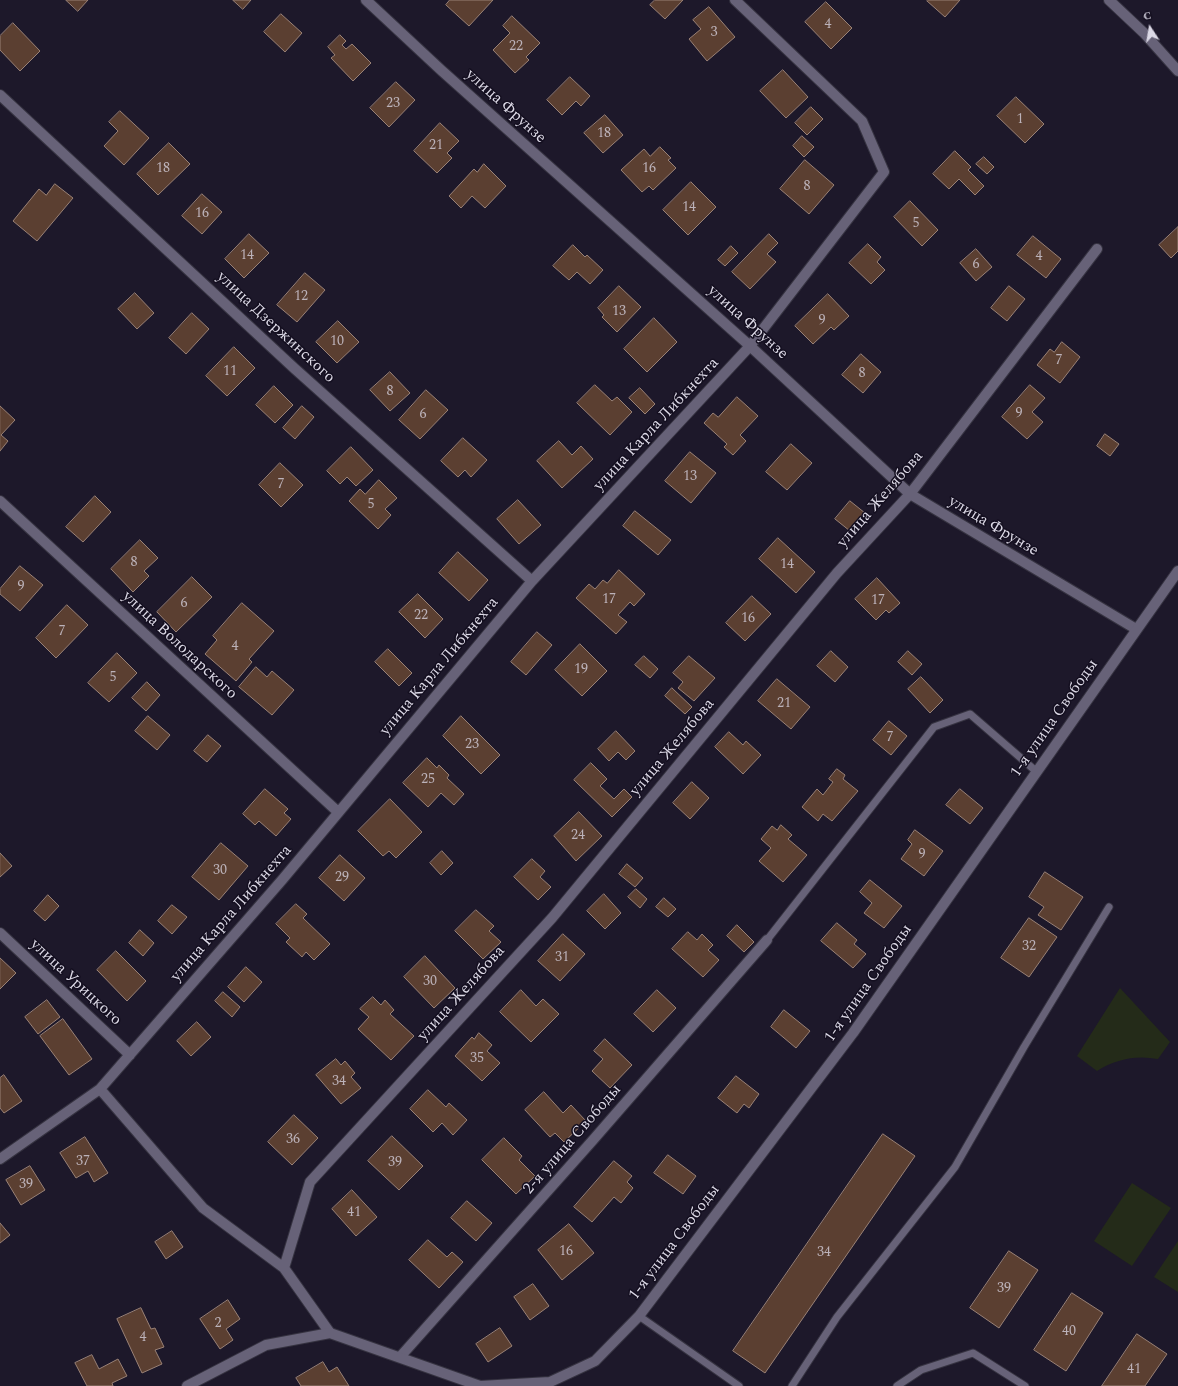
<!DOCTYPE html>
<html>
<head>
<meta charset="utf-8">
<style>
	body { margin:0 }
	#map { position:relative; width:1178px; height:1386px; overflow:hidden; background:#1d182a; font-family:Spectral,serif }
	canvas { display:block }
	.north { position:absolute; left:1130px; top:8px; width:40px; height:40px; -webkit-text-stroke:3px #140f20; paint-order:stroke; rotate:348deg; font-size:11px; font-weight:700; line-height:16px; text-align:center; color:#dcd9e6 }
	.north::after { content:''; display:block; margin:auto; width:14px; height:18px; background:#dcd9e6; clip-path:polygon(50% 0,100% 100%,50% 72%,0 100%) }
</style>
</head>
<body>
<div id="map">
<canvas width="1178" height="1386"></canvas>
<div class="north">С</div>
</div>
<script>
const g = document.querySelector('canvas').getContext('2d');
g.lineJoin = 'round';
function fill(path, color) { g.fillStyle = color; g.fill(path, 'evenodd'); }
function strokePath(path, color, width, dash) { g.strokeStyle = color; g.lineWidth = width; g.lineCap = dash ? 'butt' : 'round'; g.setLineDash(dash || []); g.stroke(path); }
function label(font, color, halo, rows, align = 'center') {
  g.font = font + ' Spectral,serif'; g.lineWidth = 3; g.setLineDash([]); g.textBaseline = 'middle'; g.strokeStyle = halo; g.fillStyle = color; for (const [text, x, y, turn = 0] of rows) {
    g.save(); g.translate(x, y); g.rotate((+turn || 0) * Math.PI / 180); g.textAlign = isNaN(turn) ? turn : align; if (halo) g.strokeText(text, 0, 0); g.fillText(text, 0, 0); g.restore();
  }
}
fill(new Path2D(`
	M 1120,988 L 1170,1042 L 1158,1059 C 1136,1055 1116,1059 1097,1071 L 1077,1056 Z
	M 1132,1183 L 1171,1208 L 1132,1266 L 1094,1241 Z
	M 1178,1241 L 1178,1292 L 1154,1277 Z`), '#242b19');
const building = new Path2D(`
	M 66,0 L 88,0 L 78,11 Z
	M 233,0 L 251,0 L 243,9 Z
	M 450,0 L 493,0 L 469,26 L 446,5 Z
	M 655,0 L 683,0 L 665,19 L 650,5 Z
	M 928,0 L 960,0 L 945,17 L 927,1 Z
	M 826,2 L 852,28 L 831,49 L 805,22 Z
	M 709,7 L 735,37 L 707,61 L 689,39 L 701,29 L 693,20 Z
	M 281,14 L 302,33 L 285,52 L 264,32 Z
	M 512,16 L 540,43 L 526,57 L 529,60 L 515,73 L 493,50 L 510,33 L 503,26 Z
	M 13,23 L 40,51 L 20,71 L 0,50 L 0,36 Z
	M 340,35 L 346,41 L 342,45 L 346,49 L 352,44 L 371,63 L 353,81 L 331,58 L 335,55 L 328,47 Z
	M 783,70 L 808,97 L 786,118 L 760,91 Z
	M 570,77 L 590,96 L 581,106 L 576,101 L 562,115 L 547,100 Z
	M 396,82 L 415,100 L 389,127 L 370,108 Z
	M 1016,97 L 1044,124 L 1025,143 L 997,116 Z
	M 811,107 L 823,119 L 807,135 L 795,123 Z
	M 120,111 L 149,138 L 124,165 L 104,146 L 118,131 L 109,122 Z
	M 605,115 L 623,135 L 603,153 L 584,133 Z
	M 440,123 L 459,141 L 447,153 L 452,158 L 437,173 L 414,151 Z
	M 802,136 L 814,147 L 804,157 L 793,146 Z
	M 169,143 L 190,164 L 158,195 L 137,174 Z
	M 660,147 L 671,158 L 668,160 L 676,168 L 653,190 L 649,186 L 642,192 L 621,170 L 644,149 L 650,156 Z
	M 955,151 L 971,167 L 968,170 L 984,186 L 975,195 L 959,179 L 949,189 L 933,174 Z
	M 984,157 L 994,167 L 987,174 L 976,164 Z
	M 805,160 L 834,185 L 809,214 L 780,189 Z
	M 484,164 L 506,186 L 485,208 L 472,196 L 461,208 L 449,196 L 474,169 L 477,172 Z
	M 691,182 L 716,207 L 688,235 L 663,210 Z
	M 55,184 L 73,198 L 37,241 L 13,221 L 39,189 L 46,195 Z
	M 202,194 L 222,212 L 202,234 L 182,216 Z
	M 910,201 L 938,230 L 922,246 L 894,217 Z
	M 1178,227 L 1178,251 L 1171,258 L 1159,245 Z
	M 249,234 L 269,253 L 244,278 L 225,259 Z
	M 769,234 L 778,243 L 767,254 L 776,262 L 750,289 L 732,272 Z
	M 1033,236 L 1061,259 L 1046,278 L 1017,255 Z
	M 868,244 L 881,257 L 877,262 L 885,270 L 871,284 L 849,263 Z
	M 573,245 L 585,257 L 587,255 L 603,270 L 590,284 L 577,272 L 569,280 L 553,266 Z
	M 731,246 L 738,253 L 725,266 L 718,260 Z
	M 976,249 L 992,267 L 976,281 L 960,263 Z
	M 305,273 L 325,290 L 297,322 L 277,305 Z
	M 619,286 L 641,307 L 617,332 L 602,317 L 604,315 L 598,308 Z
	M 1009,286 L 1025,299 L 1007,321 L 991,308 Z
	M 135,293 L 154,313 L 137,329 L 118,309 Z
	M 828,294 L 849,316 L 834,330 L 831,327 L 813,344 L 795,326 Z
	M 192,313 L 209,329 L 186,354 L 169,338 Z
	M 654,318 L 677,342 L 647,372 L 624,349 Z
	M 338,321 L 359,342 L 337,363 L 316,342 Z
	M 1062,342 L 1080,357 L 1060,383 L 1037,365 L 1050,349 L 1054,352 Z
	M 234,347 L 255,368 L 227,396 L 206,376 Z
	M 861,354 L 881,372 L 863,393 L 842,375 Z
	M 390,372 L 410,393 L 390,411 L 370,390 Z
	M 595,385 L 612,401 L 617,397 L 632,412 L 610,435 L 577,403 Z
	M 1030,385 L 1045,398 L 1032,412 L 1043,422 L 1027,439 L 1002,417 Z
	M 274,386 L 293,405 L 275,423 L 256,405 Z
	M 640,388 L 655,404 L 645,414 L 629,398 Z
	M 426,390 L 448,410 L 420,439 L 399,420 Z
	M 737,397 L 758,416 L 740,435 L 746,441 L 733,455 L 724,447 L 727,444 L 704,423 L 713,413 L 718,417 Z
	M 0,406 L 15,420 L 1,435 L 8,441 L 0,451 Z
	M 302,406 L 314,417 L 295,439 L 283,428 Z
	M 1105,434 L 1119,444 L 1110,456 L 1097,446 Z
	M 463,438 L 487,460 L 471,477 L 465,470 L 458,477 L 441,461 Z
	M 559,441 L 572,455 L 581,446 L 593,459 L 562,488 L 537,461 Z
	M 791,444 L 812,463 L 787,490 L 766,472 Z
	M 351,447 L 373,470 L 356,486 L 347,477 L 340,484 L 327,471 Z
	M 690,452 L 716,473 L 691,503 L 665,481 Z
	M 280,463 L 303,485 L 281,507 L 259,485 Z
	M 379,480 L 397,498 L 385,509 L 391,515 L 378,529 L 349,501 L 360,489 L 365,494 Z
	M 95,496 L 111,512 L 83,542 L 66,527 Z
	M 518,500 L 541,525 L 519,544 L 497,519 Z
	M 850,501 L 865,513 L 850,531 L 835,519 Z
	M 635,511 L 671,540 L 658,555 L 623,526 Z
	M 778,538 L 815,572 L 796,593 L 759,559 Z
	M 140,540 L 158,558 L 144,571 L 149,576 L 133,592 L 111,569 Z
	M 458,552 L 488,580 L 469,601 L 439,573 Z
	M 20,566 L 43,585 L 20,611 L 0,594 L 0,589 Z
	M 619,570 L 645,594 L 634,606 L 630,602 L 618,615 L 627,622 L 616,634 L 576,598 L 589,584 L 595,589 L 603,580 L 607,583 Z
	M 192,577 L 212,597 L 176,632 L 157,612 Z
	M 877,578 L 900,603 L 889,613 L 886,610 L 876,620 L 855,599 Z
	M 418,594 L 443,619 L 425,638 L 399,612 Z
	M 752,596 L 771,614 L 745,641 L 726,623 Z
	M 242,603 L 274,631 L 249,659 L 252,662 L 236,681 L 205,654 L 217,640 L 213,636 Z
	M 67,605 L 88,625 L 56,658 L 36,638 Z
	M 537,632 L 552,645 L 526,675 L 511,662 Z
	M 580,644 L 607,671 L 582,696 L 555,670 Z
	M 388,649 L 412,673 L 399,686 L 375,662 Z
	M 831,651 L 848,667 L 835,682 L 817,666 Z
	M 908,651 L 922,664 L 912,675 L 898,662 Z
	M 117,653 L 137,673 L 109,702 L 88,683 Z
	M 644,656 L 658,669 L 650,678 L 635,665 Z
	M 689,656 L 715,678 L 694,701 L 678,688 L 683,682 L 673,673 Z
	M 256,667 L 267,677 L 272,671 L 294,690 L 272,715 L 239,687 Z
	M 921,677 L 943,700 L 930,713 L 908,689 Z
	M 777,679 L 810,707 L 791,729 L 758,701 Z
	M 147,682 L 160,695 L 146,711 L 132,698 Z
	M 672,688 L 692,707 L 685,714 L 665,696 Z
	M 148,716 L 170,735 L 157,750 L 135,731 Z
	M 461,716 L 500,755 L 481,774 L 443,736 Z
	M 889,721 L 907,736 L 891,755 L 873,740 Z
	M 616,731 L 635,751 L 626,760 L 618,752 L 609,761 L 598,749 Z
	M 729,732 L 743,745 L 746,741 L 761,755 L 743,774 L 715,747 Z
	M 208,735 L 221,746 L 207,762 L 194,751 Z
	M 427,758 L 437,768 L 439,765 L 449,775 L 447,778 L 464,794 L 454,805 L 441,793 L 428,807 L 403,783 Z
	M 591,763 L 607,779 L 600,786 L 614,799 L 624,789 L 632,797 L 612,817 L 574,780 Z
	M 837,769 L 845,775 L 843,779 L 858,791 L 832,821 L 823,814 L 818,821 L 802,807 L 817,789 L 823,795 L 833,782 L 829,779 Z
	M 692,782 L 709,798 L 690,819 L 673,803 Z
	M 265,789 L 288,809 L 284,813 L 291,819 L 276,836 L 259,821 L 255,825 L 243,814 Z
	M 960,789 L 983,808 L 970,824 L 946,805 Z
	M 390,799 L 422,832 L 396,858 L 389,851 L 383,856 L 358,831 Z
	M 579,812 L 602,836 L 576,861 L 554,836 Z
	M 781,825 L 792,835 L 788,839 L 807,855 L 783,882 L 759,861 L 771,848 L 761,839 L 772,826 L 777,830 Z
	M 915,830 L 943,851 L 924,876 L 901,859 L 912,844 L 908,840 Z
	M 221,843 L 248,866 L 219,900 L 192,877 Z
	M 442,851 L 453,863 L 441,875 L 430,863 Z
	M 0,853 L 12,866 L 0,877 Z
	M 340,855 L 365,878 L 344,901 L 319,878 Z
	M 532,859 L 545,871 L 540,877 L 551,887 L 538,900 L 514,877 Z
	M 627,864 L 643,878 L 635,887 L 619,874 Z
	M 1045,872 L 1083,897 L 1061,930 L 1038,915 L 1044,907 L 1029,897 Z
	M 870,880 L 902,906 L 884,928 L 864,913 L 872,903 L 860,892 Z
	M 636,889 L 647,899 L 640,908 L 628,897 Z
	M 604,894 L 621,913 L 605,929 L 587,911 Z
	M 48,895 L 59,906 L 45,921 L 34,911 Z
	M 664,898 L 676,909 L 668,917 L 656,907 Z
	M 296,904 L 307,914 L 303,918 L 330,944 L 314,960 L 306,952 L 302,957 L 286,942 L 290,938 L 276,924 Z
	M 172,905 L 187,917 L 172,934 L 158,921 Z
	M 476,910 L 494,926 L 489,931 L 501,942 L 483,959 L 455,931 Z
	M 1029,918 L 1057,937 L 1029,977 L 1001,958 Z
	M 837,923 L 857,940 L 854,944 L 866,954 L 853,968 L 821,941 Z
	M 737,925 L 754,942 L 744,952 L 727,936 Z
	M 140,930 L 154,943 L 143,956 L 129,943 Z
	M 688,932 L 697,940 L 702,934 L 713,945 L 708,950 L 719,960 L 703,977 L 672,949 Z
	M 563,934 L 585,954 L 560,981 L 538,961 Z
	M 116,951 L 146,981 L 127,1001 L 97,970 Z
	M 425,956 L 455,988 L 434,1008 L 404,977 Z
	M 0,958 L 16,973 L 0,989 Z
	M 246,967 L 262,982 L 244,1002 L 228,987 Z
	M 521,990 L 536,1006 L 543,999 L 559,1014 L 531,1042 L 500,1012 Z
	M 657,990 L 676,1008 L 653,1032 L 634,1014 Z
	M 223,992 L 240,1007 L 232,1017 L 215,1001 Z
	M 373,997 L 381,1005 L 385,1000 L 394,1010 L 390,1014 L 414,1036 L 391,1060 L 358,1029 L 369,1017 L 360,1009 Z
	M 47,1000 L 60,1017 L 38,1034 L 25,1017 Z
	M 784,1010 L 810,1031 L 796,1048 L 771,1027 Z
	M 63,1019 L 92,1059 L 69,1075 L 40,1036 Z
	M 197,1022 L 211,1037 L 191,1056 L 177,1041 Z
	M 479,1033 L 492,1045 L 487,1051 L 500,1063 L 482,1081 L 455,1056 L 472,1037 L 474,1039 Z
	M 605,1039 L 632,1065 L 610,1088 L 592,1071 L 603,1059 L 594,1051 Z
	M 336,1059 L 341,1065 L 345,1061 L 355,1073 L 351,1077 L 361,1088 L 341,1104 L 316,1075 Z
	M 4,1075 L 22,1101 L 4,1113 L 0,1108 L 0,1078 Z
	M 736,1076 L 759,1094 L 749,1108 L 744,1104 L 737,1113 L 718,1098 Z
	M 428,1090 L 446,1107 L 449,1103 L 467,1120 L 453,1135 L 442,1123 L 433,1132 L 410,1109 Z
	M 544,1092 L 563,1113 L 571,1105 L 586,1121 L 564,1142 L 555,1133 L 550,1137 L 525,1110 Z
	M 294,1115 L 318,1138 L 292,1165 L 268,1142 Z
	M 883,1134 L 915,1156 L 765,1373 L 733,1351 Z
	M 392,1136 L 423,1166 L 399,1190 L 368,1161 Z
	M 85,1137 L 108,1173 L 94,1182 L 88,1171 L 76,1178 L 60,1153 Z
	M 504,1138 L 522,1156 L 519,1160 L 535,1176 L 516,1194 L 482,1160 Z
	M 668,1155 L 696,1176 L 683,1194 L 654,1173 Z
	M 614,1161 L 632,1176 L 627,1182 L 633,1188 L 621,1203 L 614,1197 L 592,1222 L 574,1207 Z
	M 30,1166 L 45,1190 L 21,1205 L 6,1180 Z
	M 352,1190 L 377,1217 L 356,1236 L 332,1209 Z
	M 467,1201 L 492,1223 L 476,1241 L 451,1218 Z
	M 0,1223 L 10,1235 L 0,1243 Z
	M 569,1224 L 594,1253 L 562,1280 L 538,1250 Z
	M 172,1231 L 183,1247 L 166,1259 L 155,1242 Z
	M 428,1240 L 447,1257 L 452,1252 L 463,1262 L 439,1288 L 409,1260 Z
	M 1009,1251 L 1038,1270 L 999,1328 L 970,1308 Z
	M 533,1284 L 549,1306 L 530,1320 L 514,1297 Z
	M 1072,1293 L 1103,1313 L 1066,1371 L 1034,1350 Z
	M 228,1300 L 240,1319 L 226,1329 L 233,1340 L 220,1349 L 200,1319 Z
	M 141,1308 L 151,1329 L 155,1328 L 164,1347 L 155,1350 L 162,1364 L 142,1373 L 117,1319 Z
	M 500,1328 L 512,1346 L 488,1362 L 476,1344 Z
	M 1137,1334 L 1167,1354 L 1145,1386 L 1102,1386 Z
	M 92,1355 L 99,1369 L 118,1359 L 127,1376 L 112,1383 L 113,1386 L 87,1386 L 75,1363 Z
	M 323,1362 L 329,1372 L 337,1367 L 349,1386 L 301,1386 L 296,1378 Z`);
fill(building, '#5b3f31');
strokePath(building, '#998176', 1);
const service = new Path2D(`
	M 767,940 L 934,727 L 970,714 L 1037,772
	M 639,1316 L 739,1386
	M 792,1386 L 837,1317 L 955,1167 L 1024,1047 L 1109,907
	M 897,1386 L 921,1370 L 973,1353 L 1025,1386`);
const minor = new Path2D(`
	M 366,0 L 441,70 L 750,346 L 910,494 L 1136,629
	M 0,95 L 294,368 L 532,581
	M 0,501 L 338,812
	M 0,933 L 130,1055
	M 100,1089 L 203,1208 L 284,1268 L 330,1333
	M 0,1159 L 100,1089 L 282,880 L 532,581 L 750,346 L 884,172 L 862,121 L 735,0
	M 284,1268 L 310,1182 L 552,918 L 837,573 L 910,494 L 1097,249
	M 400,1357 L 593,1140 L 767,940`);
const tertiary = new Path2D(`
	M 187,1386 L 266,1345 L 330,1333 L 480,1386 L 550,1382 L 595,1361 L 639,1316 L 853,1033 L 1178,571`);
const secondary = new Path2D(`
	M 1109,0 L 1144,33 L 1178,71`);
strokePath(service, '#363341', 9);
strokePath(minor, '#363341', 12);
strokePath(tertiary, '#363341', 12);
strokePath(secondary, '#363341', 12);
strokePath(service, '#676278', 7);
strokePath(minor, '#676278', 10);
strokePath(tertiary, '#676278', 10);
strokePath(secondary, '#676278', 10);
label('14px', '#bcb2b9', null, [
	["4",828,25],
	["3",714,33],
	["22",516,47],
	["23",393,104],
	["1",1020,120],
	["18",604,134],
	["21",436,146],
	["18",163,169],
	["16",649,169],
	["8",807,187],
	["14",689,208],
	["16",202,214],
	["5",916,224],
	["14",247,256],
	["4",1039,257],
	["6",976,265],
	["12",301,297],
	["13",619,312],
	["9",822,321],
	["10",337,342],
	["7",1059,361],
	["11",230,372],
	["8",862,374],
	["8",390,392],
	["9",1019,414],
	["6",423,415],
	["13",690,477],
	["7",281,485],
	["5",371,505],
	["8",134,563],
	["14",787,565],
	["9",21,587],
	["17",609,600],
	["17",878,601],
	["6",184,604],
	["22",421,616],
	["16",748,619],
	["7",62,632],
	["4",235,647],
	["19",581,670],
	["5",113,678],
	["21",784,704],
	["7",890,738],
	["23",472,745],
	["25",428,780],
	["24",578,836],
	["9",922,855],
	["30",220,871],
	["29",342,878],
	["32",1029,947],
	["31",562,958],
	["30",430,982],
	["35",477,1059],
	["34",339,1082],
	["36",293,1140],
	["37",83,1162],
	["39",395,1163],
	["39",26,1185],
	["41",354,1213],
	["16",566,1252],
	["34",824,1253],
	["39",1004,1289],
	["2",218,1324],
	["40",1069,1332],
	["4",143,1338],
	["41",1134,1370]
]);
label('16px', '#dcd9e6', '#140f20', [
	["улица Фрунзе",505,107,42],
	["улица Фрунзе",747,323,42],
	["улица Дзержинского",275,328,43],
	["улица Карла Либкнехта",657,425,-47],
	["улица Желябова",881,500,-49],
	["улица Фрунзе",993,527,31],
	["улица Володарского",179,646,43],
	["улица Карла Либкнехта",440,667,-50],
	["1-я улица Свободы",1055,719,-55],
	["улица Желябова",673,748,-50],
	["улица Карла Либкнехта",232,914,-49],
	["улица Урицкого",75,983,43],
	["1-я улица Свободы",869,984,-55],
	["улица Желябова",462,994,-48],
	["2-я улица Свободы",573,1140,-49],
	["1-я улица Свободы",675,1243,-53]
]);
</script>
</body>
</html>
